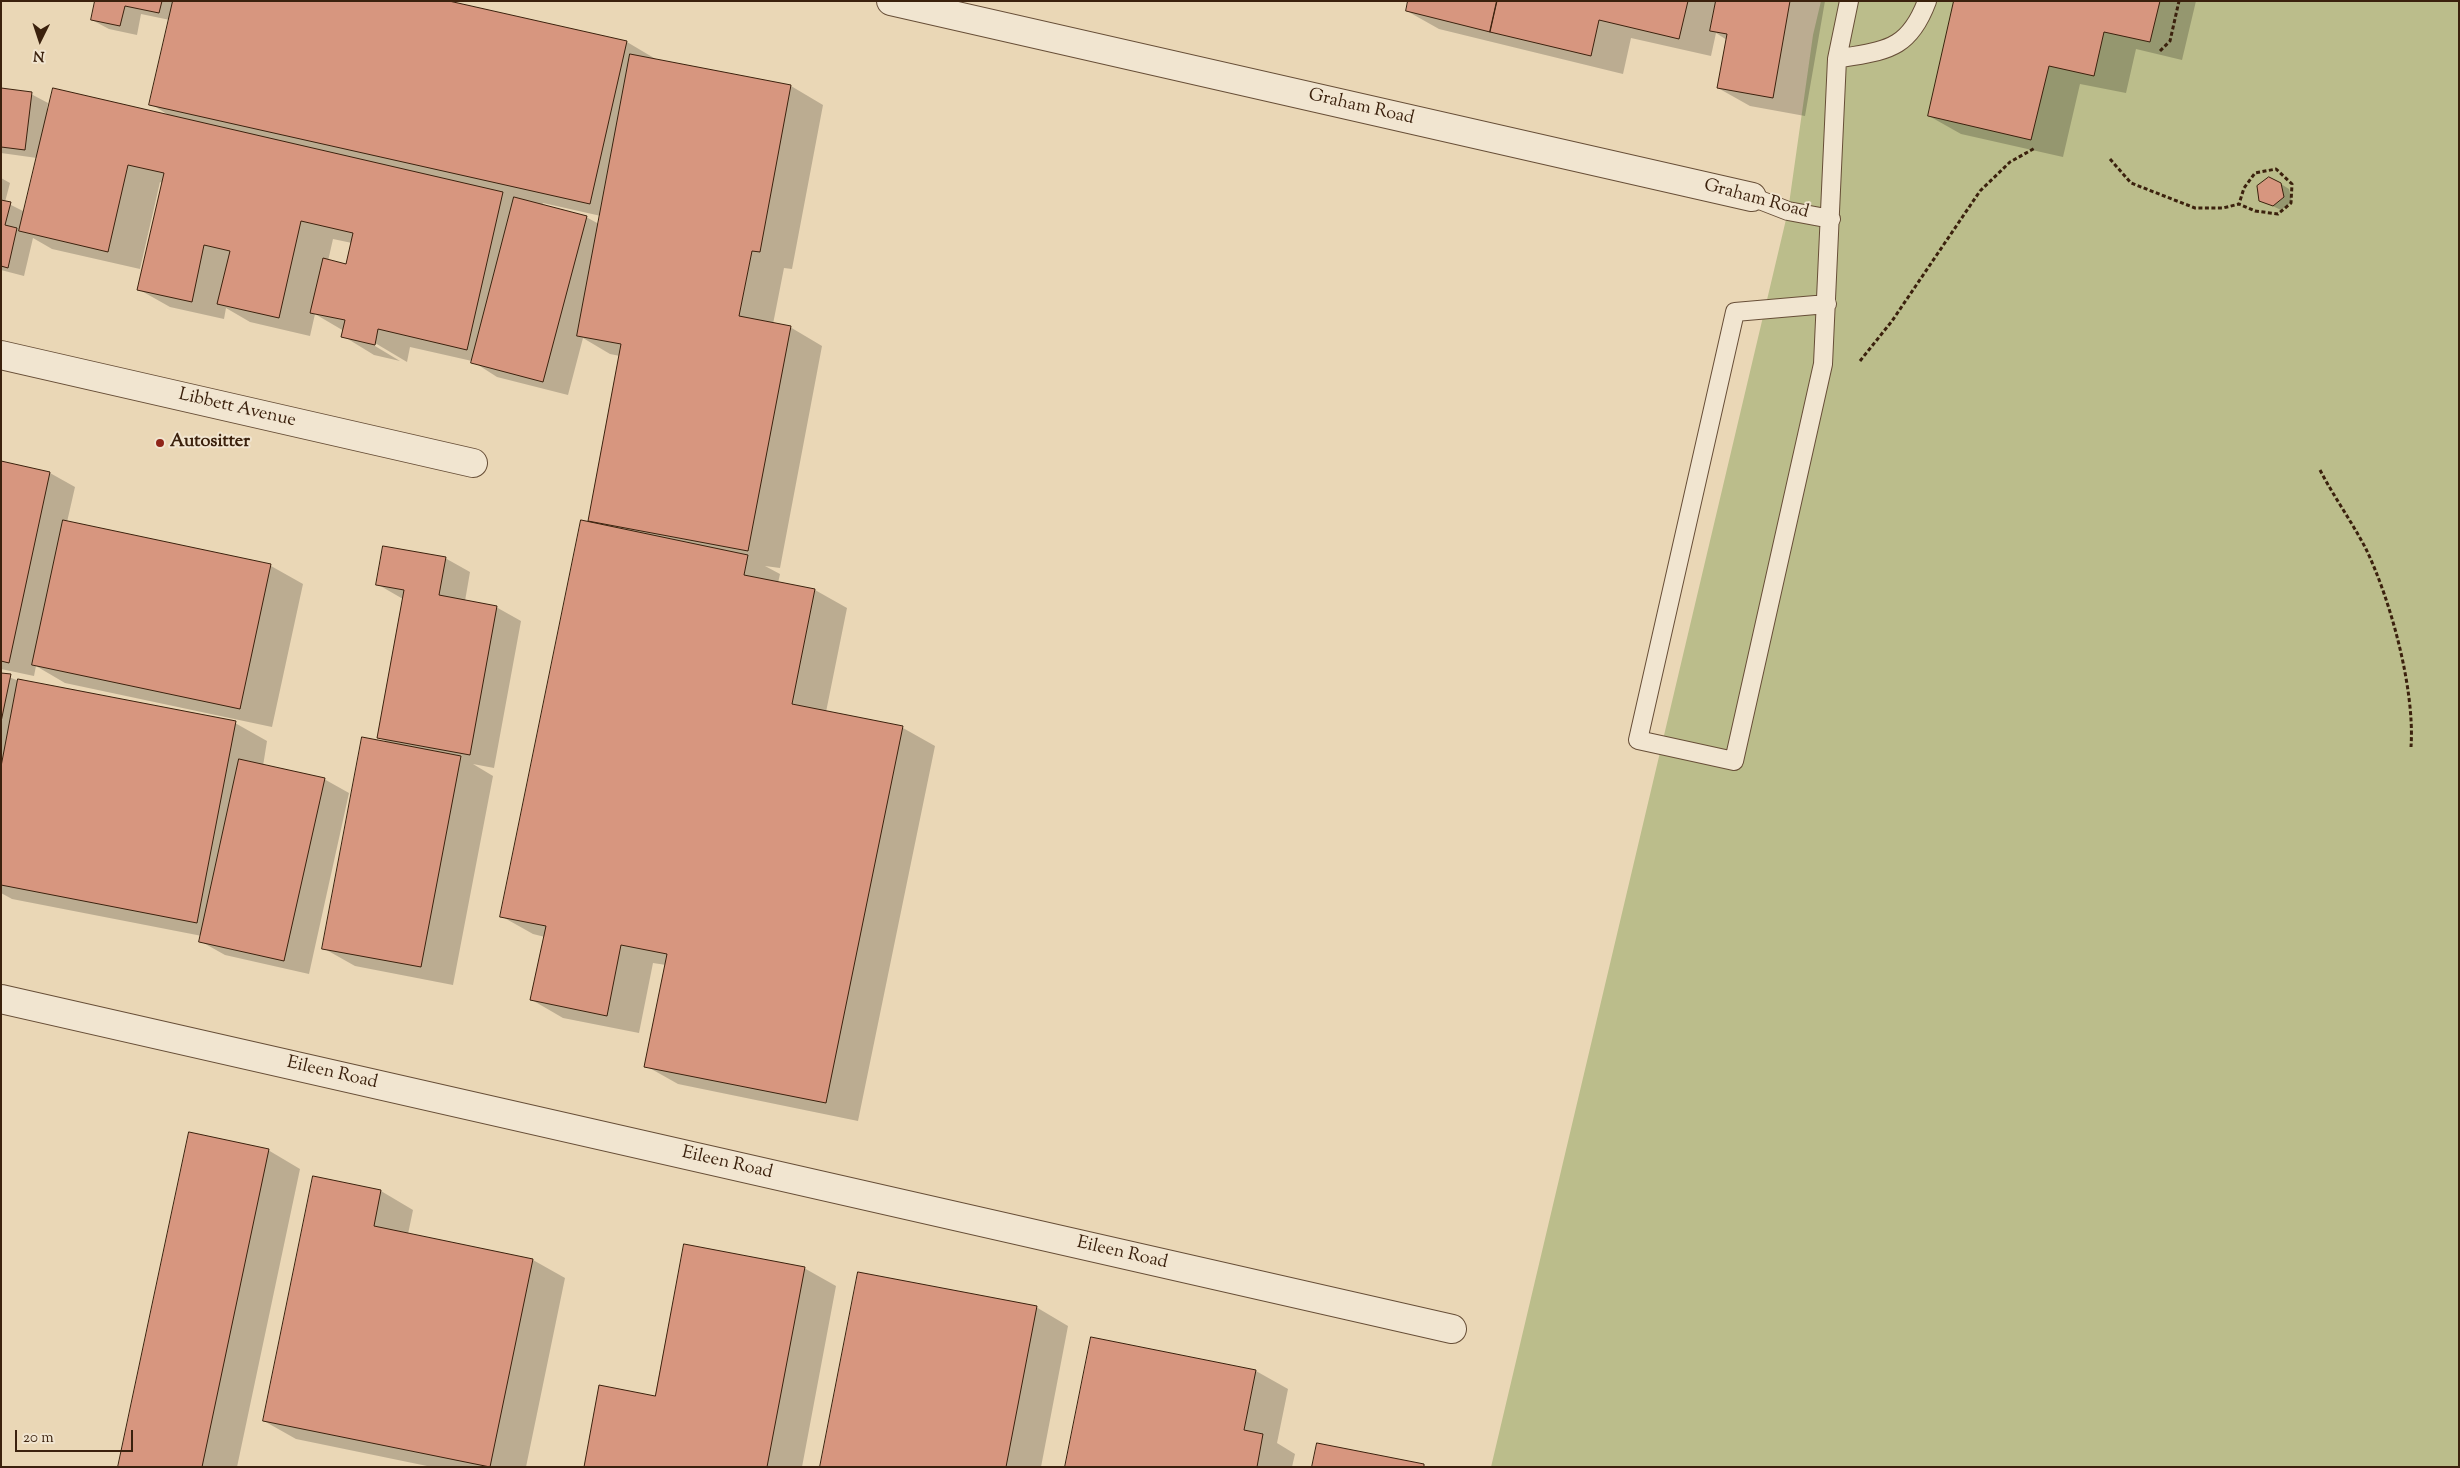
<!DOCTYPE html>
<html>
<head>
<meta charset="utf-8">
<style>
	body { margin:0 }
	#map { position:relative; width:2460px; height:1468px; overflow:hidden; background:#ead7b6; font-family:"Sorts Mill Goudy",serif }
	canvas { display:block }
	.frame { position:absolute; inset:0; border:2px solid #3b210d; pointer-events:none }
	.north { position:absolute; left:15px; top:15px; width:50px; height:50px; -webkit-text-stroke:4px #f1e5d0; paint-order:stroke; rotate:184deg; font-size:14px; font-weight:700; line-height:20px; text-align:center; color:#3b210d }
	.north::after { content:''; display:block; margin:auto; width:18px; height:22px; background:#3b210d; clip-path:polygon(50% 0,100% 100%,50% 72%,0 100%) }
	.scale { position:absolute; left:15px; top:1430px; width:118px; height:22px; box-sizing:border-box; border:2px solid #3b210d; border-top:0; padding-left:6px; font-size:15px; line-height:18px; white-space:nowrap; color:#3b210d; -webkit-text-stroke:4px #f1e5d0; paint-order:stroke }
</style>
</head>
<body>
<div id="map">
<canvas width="2460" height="1468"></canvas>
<div class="frame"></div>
<div class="north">N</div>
<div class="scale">20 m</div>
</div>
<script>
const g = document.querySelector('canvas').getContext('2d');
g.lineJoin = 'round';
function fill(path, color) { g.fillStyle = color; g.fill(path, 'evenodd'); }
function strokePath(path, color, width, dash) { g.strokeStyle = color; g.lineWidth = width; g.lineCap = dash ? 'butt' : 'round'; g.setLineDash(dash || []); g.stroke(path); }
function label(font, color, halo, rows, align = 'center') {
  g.font = font + ' "Sorts Mill Goudy",serif'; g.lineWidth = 4; g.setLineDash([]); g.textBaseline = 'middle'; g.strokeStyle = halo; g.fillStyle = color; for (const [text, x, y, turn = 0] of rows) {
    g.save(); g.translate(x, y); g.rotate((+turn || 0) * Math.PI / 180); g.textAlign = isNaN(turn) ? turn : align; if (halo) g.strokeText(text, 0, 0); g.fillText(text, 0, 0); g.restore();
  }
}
fill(new Path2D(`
	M 1821,1 L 2459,1 L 2459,1467 L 1491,1467 L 1788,211 L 1813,35 Z`), '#bbbd8b');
fill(new Path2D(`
	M 96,1 L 444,1 L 627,42 L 659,61 L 791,86 L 823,105 L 792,269 L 784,268 L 773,324 L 790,327 L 822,346 L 780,568 L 765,566 L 780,574 L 778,583 L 815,590 L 847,608 L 826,712 L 903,728 L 935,746 L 858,1121 L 678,1084 L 646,1066 L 666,965 L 653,963 L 639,1033 L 563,1018 L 532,1000 L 545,937 L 533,934 L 501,916 L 589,523 L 620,356 L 610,354 L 583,338 L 568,395 L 497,377 L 472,361 L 410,347 L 407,362 L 375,343 L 375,346 L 400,361 L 374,355 L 343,336 L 344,331 L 315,314 L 310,336 L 250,322 L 226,308 L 224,319 L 170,307 L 138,289 L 163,183 L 160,182 L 140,269 L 52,249 L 33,238 L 24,276 L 1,270 L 1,178 L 10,183 L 5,202 L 25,212 L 37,158 L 1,153 L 1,90 L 31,94 L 48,103 L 47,109 L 49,109 L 170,116 L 151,104 L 170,20 L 141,14 L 137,35 L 109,29 L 92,20 ZM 543,203 L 601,216 L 599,224 L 586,217 L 542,206 ZM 333,239 L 352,243 L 347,265 L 328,261 Z
	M 1410,1 L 1825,1 L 1805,116 L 1750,106 L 1718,88 L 1727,40 L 1716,33 L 1711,56 L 1631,38 L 1623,74 L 1439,29 L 1407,11 Z
	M 1955,1 L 2196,1 L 2182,60 L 2136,49 L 2126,93 L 2080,84 L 2063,157 L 1961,134 L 1929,116 Z
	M 2281,184 L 2289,189 L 2292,202 L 2281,210 L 2260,200 Z
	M 1,462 L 50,473 L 75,487 L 67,522 L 271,566 L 303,584 L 272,727 L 65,683 L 36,666 L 34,676 L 1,669 Z
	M 445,558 L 470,572 L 465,601 L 496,607 L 521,621 L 494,768 L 473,764 L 493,776 L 453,985 L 355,966 L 323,948 L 389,743 L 378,737 L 403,599 L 377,584 Z
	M 1,674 L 19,681 L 235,723 L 267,741 L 263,766 L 324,779 L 349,793 L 309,974 L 225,955 L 200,941 L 202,936 L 12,899 L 1,893 Z
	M 268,1150 L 300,1169 L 237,1467 L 119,1467 Z
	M 314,1178 L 381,1191 L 413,1210 L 408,1234 L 533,1260 L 565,1278 L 526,1467 L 432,1467 L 296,1439 L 264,1421 Z
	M 804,1268 L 836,1286 L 802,1467 L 585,1467 L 656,1397 Z
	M 1036,1307 L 1068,1326 L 1041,1467 L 821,1467 Z
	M 1092,1338 L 1256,1371 L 1288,1389 L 1277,1443 L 1295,1454 L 1292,1467 L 1067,1467 Z`), '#0003');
const building = new Path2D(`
	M 95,1 L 162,1 L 159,13 L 125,6 L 120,26 L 91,20 Z
	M 173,1 L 449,1 L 627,41 L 590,204 L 149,105 Z
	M 1408,1 L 1497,1 L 1490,32 L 1406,11 Z
	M 1497,1 L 1688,1 L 1679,39 L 1599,20 L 1591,56 L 1490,32 Z
	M 1716,1 L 1790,1 L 1773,98 L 1717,88 L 1727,34 L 1710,31 Z
	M 1954,1 L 2160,1 L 2150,42 L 2104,32 L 2094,76 L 2049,66 L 2031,140 L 1928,116 Z
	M 630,54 L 791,85 L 760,252 L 752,251 L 739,316 L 791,326 L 748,551 L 588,521 L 621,344 L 577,336 Z
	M 1,88 L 32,92 L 25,150 L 1,147 Z
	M 53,88 L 503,192 L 467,350 L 378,329 L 375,345 L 341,337 L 345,320 L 310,313 L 323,258 L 346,264 L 353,233 L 301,221 L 279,318 L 217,304 L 230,251 L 204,245 L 192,302 L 137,290 L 164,173 L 128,165 L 108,252 L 19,231 Z
	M 2269,177 L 2281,183 L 2284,197 L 2273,206 L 2259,201 L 2257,186 Z
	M 514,197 L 587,216 L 543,382 L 471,363 Z
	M 1,200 L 11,202 L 5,225 L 17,228 L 8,268 L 1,266 Z
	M 1,461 L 50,472 L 9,663 L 1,661 Z
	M 63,520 L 271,564 L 240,709 L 32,665 Z
	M 581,520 L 748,555 L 744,575 L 815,589 L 792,704 L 903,726 L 826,1103 L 644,1067 L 667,954 L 621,945 L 607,1016 L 530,1000 L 546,926 L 500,917 Z
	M 383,546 L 446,557 L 439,595 L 497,606 L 470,755 L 377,738 L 404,590 L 376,585 Z
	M 1,673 L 11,674 L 1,722 Z
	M 18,679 L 236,721 L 197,923 L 1,885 L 1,767 Z
	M 362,737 L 461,756 L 421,967 L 322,949 Z
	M 239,759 L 325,778 L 284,961 L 199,942 Z
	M 189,1132 L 269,1149 L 202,1467 L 118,1467 Z
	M 313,1176 L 381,1190 L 374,1226 L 533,1259 L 490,1467 L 263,1421 Z
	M 684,1244 L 805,1267 L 767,1467 L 584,1467 L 599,1385 L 655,1396 Z
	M 858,1272 L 1037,1306 L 1006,1467 L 820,1467 Z
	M 1091,1337 L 1256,1370 L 1244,1430 L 1263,1434 L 1257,1467 L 1065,1467 Z
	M 1317,1443 L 1424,1464 L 1424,1467 L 1312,1467 Z`);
fill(building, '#d7967f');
strokePath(building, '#3b210d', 1);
const lane = new Path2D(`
	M 1837,59 C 1884,50 1908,52 1927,1
	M 1752,197 L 1788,211 L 1831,219
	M 1827,304 L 1735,312 L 1638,740 L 1734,761 L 1823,364 L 1837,59 L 1849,1`);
const street = new Path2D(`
	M 891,1 L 1752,197
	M 1,355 L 473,463
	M 1,999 L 1452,1329`);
strokePath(lane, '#674e37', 20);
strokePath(street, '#674e37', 30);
strokePath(new Path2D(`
	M 2160,51 L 2170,41 L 2179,1
	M 2110,159 L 2131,183 L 2195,208 L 2223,208 L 2239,204 L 2255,211 L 2278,214 L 2291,203 L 2292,184 L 2276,169 L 2255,173 L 2244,188 L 2239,204
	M 1860,361 L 1892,321 L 1980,191 L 2010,162 L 2035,148
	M 2320,470 C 2334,497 2352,522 2366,549 C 2391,601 2415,690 2411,747`), '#3b210d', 3, [4, 2.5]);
strokePath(lane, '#f1e5d0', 18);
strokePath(street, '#f1e5d0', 28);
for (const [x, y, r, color] of [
	[160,443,5,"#8f2418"]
]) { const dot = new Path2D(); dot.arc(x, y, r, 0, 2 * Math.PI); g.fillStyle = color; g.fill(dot); strokePath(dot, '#f1e5d0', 2); }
label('18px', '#3b210d', '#f1e5d0', [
	["Graham Road",1361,108,13],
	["Graham Road",1756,200,15],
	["Libbett Avenue",237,409,13],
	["Eileen Road",332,1074,13],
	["Eileen Road",727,1164,13],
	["Eileen Road",1122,1254,13]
]);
label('bold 18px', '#3b210d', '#f1e5d0', [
	["Autositter",170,443]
], 'left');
</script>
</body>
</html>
